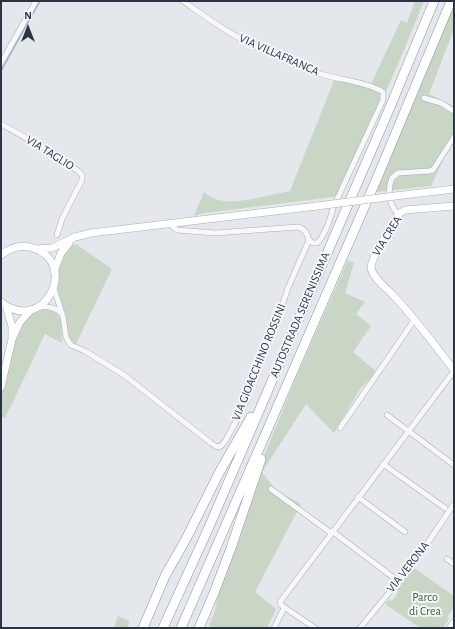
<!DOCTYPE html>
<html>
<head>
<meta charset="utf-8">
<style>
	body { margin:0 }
	#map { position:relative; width:455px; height:629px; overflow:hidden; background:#e4e7ec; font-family:"Alegreya Sans",sans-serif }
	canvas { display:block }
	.frame { position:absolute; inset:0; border:2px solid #2b3445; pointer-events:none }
	.north { position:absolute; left:8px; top:8px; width:40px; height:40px; -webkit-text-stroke:3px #f4f6f9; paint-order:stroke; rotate:0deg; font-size:11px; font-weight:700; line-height:16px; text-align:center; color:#2b3445 }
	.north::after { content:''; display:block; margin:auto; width:14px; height:18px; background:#2b3445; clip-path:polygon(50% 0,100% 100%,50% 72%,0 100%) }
</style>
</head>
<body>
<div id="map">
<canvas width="455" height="629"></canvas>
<div class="frame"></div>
<div class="north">N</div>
</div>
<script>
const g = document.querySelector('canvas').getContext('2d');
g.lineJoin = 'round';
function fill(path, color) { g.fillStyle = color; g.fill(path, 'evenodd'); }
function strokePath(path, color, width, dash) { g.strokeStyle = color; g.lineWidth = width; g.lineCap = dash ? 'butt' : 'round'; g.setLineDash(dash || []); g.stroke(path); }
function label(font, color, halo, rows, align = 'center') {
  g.font = font + ' "Alegreya Sans",sans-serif'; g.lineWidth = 4; g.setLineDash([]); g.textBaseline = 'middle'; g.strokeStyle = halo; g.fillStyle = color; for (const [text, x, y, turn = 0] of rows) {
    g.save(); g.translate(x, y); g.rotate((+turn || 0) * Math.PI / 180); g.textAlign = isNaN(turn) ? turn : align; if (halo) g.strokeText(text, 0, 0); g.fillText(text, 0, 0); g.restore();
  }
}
fill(new Path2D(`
	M 415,1 L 424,1 L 406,45 L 341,196 L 205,213 L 194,216 L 204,192 C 210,197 216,200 224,201 C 237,204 274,194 290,191 L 335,78 L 350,83 L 371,84 L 401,20 L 407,23 Z
	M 454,4 L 454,29 L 429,94 L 454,106 L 454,143 L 444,158 L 431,186 L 376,192 L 436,50 Z
	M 76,244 L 112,269 L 76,344 L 71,341 L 69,337 L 66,318 L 56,289 L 58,281 L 60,260 L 71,245 Z
	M 348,260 L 354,263 L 345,293 L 365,302 L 356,314 L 371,326 L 353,352 L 377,372 L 360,389 L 334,433 L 306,404 L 262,472 L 277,491 L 301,504 L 255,592 L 276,609 L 267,628 L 212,628 L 209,625 L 215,611 L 218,594 L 264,456 L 295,380 Z
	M 43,308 C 65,310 61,325 62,343 L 45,334 L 45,333 L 31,364 L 5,418 L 1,416 L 1,397 L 19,328 L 28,317 Z
	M 414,568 L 454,596 L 454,607 L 447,617 L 449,619 L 443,628 L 420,628 L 385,604 L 389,600 L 392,601 L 399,591 L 397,589 Z
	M 118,616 L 129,621 L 128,628 L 114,628 Z`), '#c9d6c5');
strokePath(new Path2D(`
	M 1,71 L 40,1`), '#9fb4cc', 1.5);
const street = new Path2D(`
	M 183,1 C 203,15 223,30 245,41 C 269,54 295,64 321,74 C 340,80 367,82 383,92 L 383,100 L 333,208 C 330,220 326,234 317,243 L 313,243 L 309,240
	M 1,63 L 36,1
	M 424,98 L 441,103 L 454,111
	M 1,124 L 57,155 L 78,171 L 82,175 L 82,180 L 62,219 L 57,235
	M 399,215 C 389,206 387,190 392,178 L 398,173 L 429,171 L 433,170 L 454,137
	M 54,289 L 63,316 L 66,337 L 68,341 L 71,345 L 85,351 L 124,375 L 211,443 L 217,447 L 221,446 L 226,440 L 245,404 L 255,372 L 277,321 L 288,288 L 309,240 C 307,233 305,229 298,227 L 215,233 L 177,230 L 170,224
	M 39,307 C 48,306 55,307 61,313
	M 387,415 L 454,465
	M 340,428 L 415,319
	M 383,464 L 445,508
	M 271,489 L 331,533
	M 358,497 L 405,532
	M 332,531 L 398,581
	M 447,559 L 454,564
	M 274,628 L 284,608
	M 315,628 L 281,605 L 280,602 L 454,371
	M 360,628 L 416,560 L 454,504
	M 449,628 L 454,621`);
const secondary = new Path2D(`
	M 395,196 L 454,189
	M 454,206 L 405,210 L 400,213 C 394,221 371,259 371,267 C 372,277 385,287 392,294 C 415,318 434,344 454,370
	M 35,249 L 52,248 L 75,237 L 91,233 L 317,206
	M 1,255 C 10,248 21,244 33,248 C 80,263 44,336 1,302
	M 54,271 L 61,253 L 69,243
	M 6,306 L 12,326 L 12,337
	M 1,387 L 12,339 L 20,322 L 31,310`);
const highway = new Path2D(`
	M 143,628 L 165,576 L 186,539 L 219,473 L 251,417
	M 163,628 L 209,527 L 388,112 L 434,1
	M 181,628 L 377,178 L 451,1
	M 199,628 L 214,593 L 231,548 L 261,459`);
strokePath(street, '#a9aeb7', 6);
strokePath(secondary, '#a9aeb7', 8);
strokePath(highway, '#8b94a3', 10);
strokePath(street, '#f7f8fa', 5);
strokePath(secondary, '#fff', 7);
strokePath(highway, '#fff', 9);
const secondaryBridge = new Path2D(`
	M 317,206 L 395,196`);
strokePath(secondaryBridge, '#a9aeb7', 8, []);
strokePath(secondaryBridge, '#fff', 7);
label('12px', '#2b3445', '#f4f6f9', [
	["VIA VILLAFRANCA",279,55,24],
	["VIA TAGLIO",50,153,32],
	["VIA CREA",387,236,-58],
	["AUTOSTRADA SERENISSIMA",300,315,-67],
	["VIA GIOACCHINO ROSSINI",259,362,-68],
	["VIA VERONA",408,567,-52]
]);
label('12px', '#3f6138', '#f4f6f9', [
	["Parco",425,597],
	["di Crea",425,611]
]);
</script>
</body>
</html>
